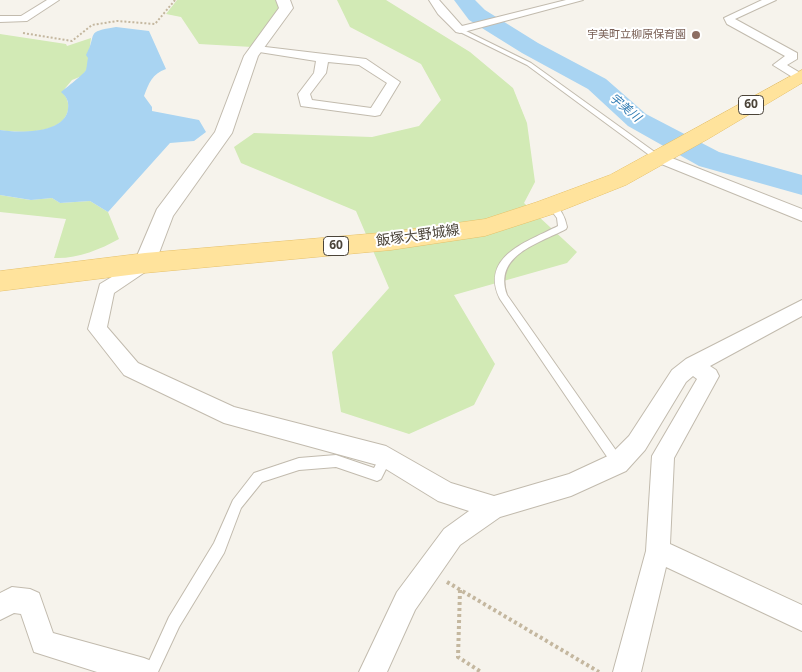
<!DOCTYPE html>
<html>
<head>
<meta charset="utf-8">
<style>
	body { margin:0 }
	canvas { display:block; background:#f6f3ec }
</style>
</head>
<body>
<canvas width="802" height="672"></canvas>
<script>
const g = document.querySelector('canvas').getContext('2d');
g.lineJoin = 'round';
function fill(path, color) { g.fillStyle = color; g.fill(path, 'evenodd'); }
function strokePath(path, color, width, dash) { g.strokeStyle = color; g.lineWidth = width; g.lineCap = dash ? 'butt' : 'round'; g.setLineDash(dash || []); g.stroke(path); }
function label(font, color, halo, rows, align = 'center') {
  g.font = font + ' "Noto Sans","Noto Sans JP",sans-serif'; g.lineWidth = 4; g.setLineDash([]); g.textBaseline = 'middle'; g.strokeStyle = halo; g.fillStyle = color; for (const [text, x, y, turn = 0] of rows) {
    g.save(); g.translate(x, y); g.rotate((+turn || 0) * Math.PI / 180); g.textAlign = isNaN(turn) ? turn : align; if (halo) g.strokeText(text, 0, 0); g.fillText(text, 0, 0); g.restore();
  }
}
fill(new Path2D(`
	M 177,0 L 280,0 L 281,6 L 252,47 L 199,44 L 181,17 L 166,14 Z
	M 337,0 L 386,0 L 470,52 L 513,88 L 527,123 L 535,182 L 524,203 L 577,252 L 567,263 L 454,295 L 495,364 L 474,405 L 409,434 L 341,412 L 332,352 L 389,288 L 356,211 L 241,163 L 234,147 L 254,133 L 372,137 L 419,126 L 441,100 L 421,64 L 350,27 Z
	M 0,34 L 66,44 L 67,46 L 91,38 L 87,69 L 82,76 L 72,80 L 62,92 C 67,97 69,103 68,110 C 63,135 19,133 0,130 Z
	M 0,195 L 30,200 L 52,198 L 60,203 L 90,201 L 108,212 L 119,239 C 99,250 77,259 54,258 L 66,219 L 0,212 Z`), '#d2eab5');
fill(new Path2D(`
	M 116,27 L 149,31 L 166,69 C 152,74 149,83 144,96 L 152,107 L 152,111 L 199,120 L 206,132 L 194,141 L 170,143 L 108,212 L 90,201 L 60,203 L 52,198 L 31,200 L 0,195 L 0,130 C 18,133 65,134 68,109 C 69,102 67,97 61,92 C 66,88 84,74 86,70 C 87,66 87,62 88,58 L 86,55 C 98,33 84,32 116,27 Z`), '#a9d4f2');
fill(new Path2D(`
	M 454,0 L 475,0 L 485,10 L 538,43 L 606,79 L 646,114 L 719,152 L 802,175 L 802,195 L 699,166 L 628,126 L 588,89 L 522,53 L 469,20 Z`), '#a9d4f2');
const service = new Path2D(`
	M 458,29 L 462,29 L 531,63 L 663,158 L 659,160 L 656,160 L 527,65 L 458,31 Z
	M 552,203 C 561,208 565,217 567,227 L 566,229 C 538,244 493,255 507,295 L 622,459 L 624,463 L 622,467 L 618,469 L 614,467 L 500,299 C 479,256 529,241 558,226 L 557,218 L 548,206 Z
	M 386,451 L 390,453 L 392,457 L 381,479 L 377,481 L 336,467 L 299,470 L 262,482 L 241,508 L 224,553 L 179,627 L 158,672 L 144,672 L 169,617 L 214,543 L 233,500 L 254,473 L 299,458 L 336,455 L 374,468 L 382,453 Z`);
const minor = new Path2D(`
	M 47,0 L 59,0 L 27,21 L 0,22 L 0,16 L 21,16 Z
	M 429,0 L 439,0 L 462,26 L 566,0 L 583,0 L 460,33 L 456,32 L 438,14 Z
	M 762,0 L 776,0 L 735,19 L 797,53 L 797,59 L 787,65 L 802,74 L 802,83 L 773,65 L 785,56 L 727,24 L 724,18 Z
	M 257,46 L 366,59 L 400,82 L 380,115 L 375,116 L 301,106 L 298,94 L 314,73 L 316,61 L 253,51 L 253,47 ZM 328,62 L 359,65 L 387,83 L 371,108 L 312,100 L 310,94 L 326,73 Z
	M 659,153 L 802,209 L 802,221 L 654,161 L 652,158 Z
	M 145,257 L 151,258 L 153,263 L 151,268 L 114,293 L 107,327 L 138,363 L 234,407 L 386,446 L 451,483 L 494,496 L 569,474 L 610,455 L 629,436 L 672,370 L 686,359 L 802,300 L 802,316 L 710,366 L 716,370 L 719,376 L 674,458 L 670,544 L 802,605 L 802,631 L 666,567 L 641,672 L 613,672 L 646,551 L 652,456 L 697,379 L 693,376 L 686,382 L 645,450 L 626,471 L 571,496 L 500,517 L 460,545 L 415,610 L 387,672 L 359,672 L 397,592 L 444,529 L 469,511 L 438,501 L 381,466 L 224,423 L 124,375 L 88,329 L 100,284 Z
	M 12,587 L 30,589 L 39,593 L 53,633 L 144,658 L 154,662 L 158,672 L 97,672 L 34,652 L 21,614 L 14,613 L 0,620 L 0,593 Z`);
const tertiary = new Path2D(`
	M 276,0 L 290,0 L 293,8 L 258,56 L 232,133 L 173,216 L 153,269 L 145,271 L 137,269 L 134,263 L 157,209 L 215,132 L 244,56 L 279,8 Z`);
const primary = new Path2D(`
	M 802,70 L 802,83 L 708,139 L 626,185 L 553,214 L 485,236 L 391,250 L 145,273 L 0,291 L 0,271 L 145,253 L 391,232 L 485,219 L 537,202 L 610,175 Z`);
strokePath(service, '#c2bbae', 2);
strokePath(minor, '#c2bbae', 2);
strokePath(tertiary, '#c2bbae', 2);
strokePath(primary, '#e6c16a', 1);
strokePath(new Path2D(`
	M 23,33 L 72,41 L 92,25 L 117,21 L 155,24 L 175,0`), '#c4b79f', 2, [2, 2]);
strokePath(new Path2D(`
	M 447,582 L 599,672
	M 460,590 L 458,657 L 481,672`), '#c4b79f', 4, [3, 3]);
fill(service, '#fff');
fill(minor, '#fff');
fill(tertiary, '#fff');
fill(primary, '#ffe39c');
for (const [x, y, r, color] of [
	[696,35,5,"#8d6e63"]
]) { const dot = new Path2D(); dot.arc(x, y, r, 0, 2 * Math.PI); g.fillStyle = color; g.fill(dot); strokePath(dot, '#fff', 2); }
label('11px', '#785e54', '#fff', [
	["宇美町立柳原保育園",686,35]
], 'right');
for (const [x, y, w] of [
	[751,105,25],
	[336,246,25]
]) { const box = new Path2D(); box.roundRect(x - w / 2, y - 9.5, w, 19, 4); g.fillStyle = '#fff'; g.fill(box); strokePath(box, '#4b4439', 1); }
label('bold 12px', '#4b4439', null, [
	["60",751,105],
	["60",336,246]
]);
label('italic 12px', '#2e7ab2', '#fff', [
	["宇美川",625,108,40]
]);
label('14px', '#4b4439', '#fff', [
	["飯塚大野城線",418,236,-8]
]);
</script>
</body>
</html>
